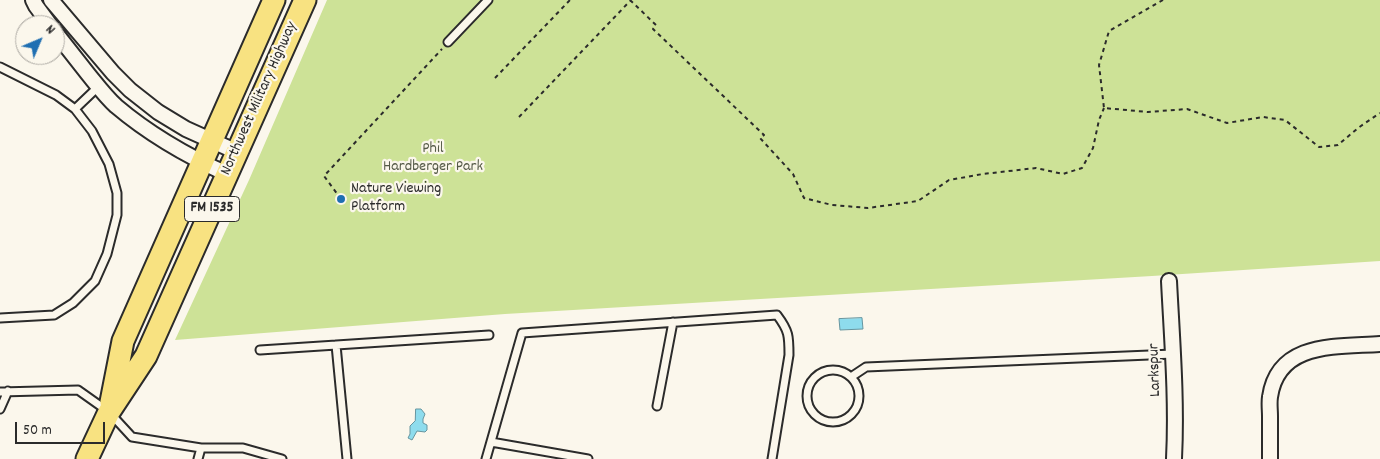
<!DOCTYPE html>
<html>
<head>
<meta charset="utf-8">
<style>
	body { margin:0 }
	#map { position:relative; width:1380px; height:459px; overflow:hidden; background:#fbf7ec; font-family:Dekko,sans-serif }
	canvas { display:block }
	.north { position:absolute; left:15px; top:15px; width:50px; height:50px; box-sizing:border-box; background:#fbf7ec; border:1px solid #a8a59f; border-radius:50%; rotate:45deg; font-size:14px; font-weight:700; line-height:20px; text-align:center; color:#2b2b2b }
	.north::after { content:''; display:block; margin:auto; width:18px; height:22px; background:#1f6fb2; clip-path:polygon(50% 0,100% 100%,50% 72%,0 100%) }
	.scale { position:absolute; left:15px; top:422px; width:90px; height:22px; box-sizing:border-box; border:2px solid #2b2b2b; border-top:0; padding-left:6px; font-size:15px; line-height:18px; white-space:nowrap; color:#2b2b2b; -webkit-text-stroke:4px #fbf7ec; paint-order:stroke }
</style>
</head>
<body>
<div id="map">
<canvas width="1380" height="459"></canvas>
<div class="north">N</div>
<div class="scale">50 m</div>
</div>
<script>
const g = document.querySelector('canvas').getContext('2d');
g.lineJoin = 'round';
function fill(path, color) { g.fillStyle = color; g.fill(path, 'evenodd'); }
function strokePath(path, color, width, dash) { g.strokeStyle = color; g.lineWidth = width; g.lineCap = dash ? 'butt' : 'round'; g.setLineDash(dash || []); g.stroke(path); }
function label(font, color, halo, rows, align = 'center') {
  g.font = font + ' Dekko,sans-serif'; g.lineWidth = 4.5; g.setLineDash([]); g.textBaseline = 'middle'; g.strokeStyle = halo; g.fillStyle = color; for (const [text, x, y, turn = 0] of rows) {
    g.save(); g.translate(x, y); g.rotate((+turn || 0) * Math.PI / 180); g.textAlign = isNaN(turn) ? turn : align; if (halo) g.strokeText(text, 0, 0); g.fillText(text, 0, 0); g.restore();
  }
}
fill(new Path2D(`
	M 327,0 L 1380,0 L 1380,261 L 1152,276 L 505,314 L 175,340 L 249,180 Z`), '#cde297');
const water = new Path2D(`
	M 862,318 L 863,329 L 840,330 L 839,319 Z
	M 416,409 L 421,409 L 425,414 L 423,419 L 423,423 L 427,425 L 427,430 L 425,432 L 417,431 L 412,440 L 408,438 L 410,434 L 410,426 L 415,421 Z`);
fill(water, '#8edced');
strokePath(water, '#66959f', 1);
const lane = new Path2D(`
	M 448,42 L 488,0
	M 0,67 L 56,95 L 75,109 L 92,131 L 109,164 L 117,193 L 117,215 L 107,254 L 95,281 L 73,303 L 54,315 L 0,318
	M 75,109 L 98,87
	M 336,345 L 347,459
	M 260,350 L 489,335
	M807 396a26 26 0 1 1 52 0a26 26 0 1 1-52 0Z
	M 851,377 L 866,367 L 1173,354
	M 0,392 L 78,390 L 109,412 L 132,437 L 201,448 L 243,448 L 282,459
	M 657,406 L 673,322
	M 0,409 L 8,391
	M 491,442 L 588,459
	M 198,459 L 201,448
	M 486,459 L 522,333 L 777,315 C 789,331 789,336 789,355 L 772,459`);
const street = new Path2D(`
	M 33,0 L 36,6 L 50,25
	M 51,0 L 113,73 L 130,90 L 158,112 L 186,129 L 237,152
	M 55,32 C 66,46 77,60 88,74 C 97,85 106,97 116,106 C 149,134 187,156 227,174
	M 1169,281 C 1172,340 1177,400 1174,459
	M 1270,459 C 1270,445 1270,431 1270,416 C 1270,410 1269,403 1270,397 C 1278,341 1337,347 1380,344`);
const primary = new Path2D(`
	M 111,402 L 123,341 L 274,0
	M 87,459 L 109,412 L 146,356 L 305,0`);
strokePath(lane, '#2b2b2b', 11);
strokePath(street, '#2b2b2b', 18);
strokePath(primary, '#2b2b2b', 25);
strokePath(new Path2D(`
	M 630,0 L 656,25 L 653,29 L 764,135 L 760,138 L 793,174 L 804,198 L 832,205 L 868,208 L 918,201 L 949,180 L 983,174 L 1036,168 L 1063,174 L 1082,168 L 1093,148 L 1099,120 L 1104,108
	M 1163,0 L 1109,31 L 1099,65 L 1104,108 L 1148,112 L 1187,109 L 1227,123 L 1263,117 L 1285,120 L 1319,147 L 1338,145 L 1358,128 L 1380,113
	M 495,78 L 570,0
	M 519,117 L 630,1
	M 341,199 L 324,176 L 442,49`), '#2b2b2b', 2, [4, 4]);
strokePath(lane, '#fbf7ec', 7);
strokePath(street, '#fbf7ec', 14);
strokePath(primary, '#f8e281', 21);
for (const [x, y, r, color] of [
	[341,199,5,"#1f6fb2"]
]) { const dot = new Path2D(); dot.arc(x, y, r, 0, 2 * Math.PI); g.fillStyle = color; g.fill(dot); strokePath(dot, '#fbf7ec', 2); }
for (const [x, y, w] of [
	[212,209,55]
]) { const box = new Path2D(); box.roundRect(x - w / 2, y - 12.5, w, 25, 4); g.fillStyle = '#fbf7ec'; g.fill(box); strokePath(box, '#2b2b2b', 1); }
label('bold 15px', '#2b2b2b', null, [
	["FM 1535",212,209]
]);
label('16px', '#2b2b2b', '#fbf7ec', [
	["Northwest Military Highway",260,99,-66],
	["Larkspur",1156,370,-92]
]);
label('16px', '#545946', '#fbf7ec', [
	["Phil",433,150],
	["Hardberger Park",433,168]
]);
label('16px', '#2b2b2b', '#fbf7ec', [
	["Nature Viewing",351,190],
	["Platform",351,208]
], 'left');
</script>
</body>
</html>
